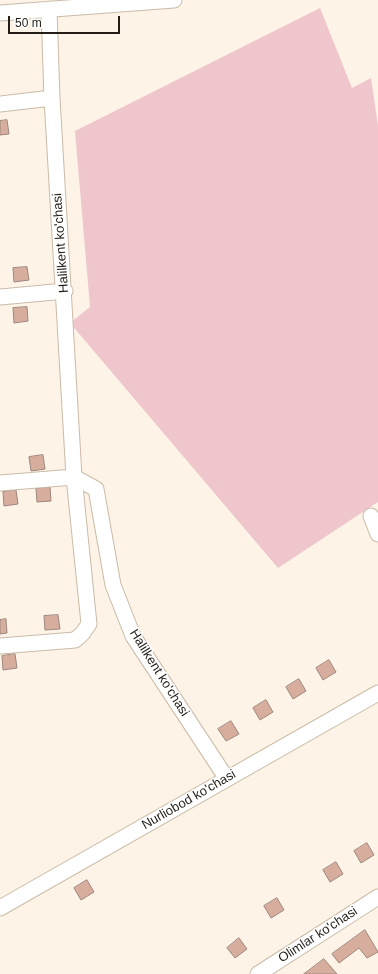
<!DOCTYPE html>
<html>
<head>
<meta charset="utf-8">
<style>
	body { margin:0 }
	#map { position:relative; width:378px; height:974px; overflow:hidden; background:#fdf3e7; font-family:Helvetica,sans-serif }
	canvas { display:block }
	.scale { position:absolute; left:8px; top:16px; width:112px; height:18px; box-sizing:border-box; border:2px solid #231d16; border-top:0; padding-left:5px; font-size:12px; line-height:14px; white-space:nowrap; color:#231d16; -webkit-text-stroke:3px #fff; paint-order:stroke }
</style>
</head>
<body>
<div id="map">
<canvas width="378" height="974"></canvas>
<div class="scale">50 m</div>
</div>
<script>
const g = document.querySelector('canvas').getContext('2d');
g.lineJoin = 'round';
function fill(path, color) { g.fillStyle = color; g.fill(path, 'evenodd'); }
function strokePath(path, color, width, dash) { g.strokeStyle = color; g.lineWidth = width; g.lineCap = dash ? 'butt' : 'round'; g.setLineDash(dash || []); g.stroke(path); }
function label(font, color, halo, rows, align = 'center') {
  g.font = font + ' Helvetica,sans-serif'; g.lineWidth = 3; g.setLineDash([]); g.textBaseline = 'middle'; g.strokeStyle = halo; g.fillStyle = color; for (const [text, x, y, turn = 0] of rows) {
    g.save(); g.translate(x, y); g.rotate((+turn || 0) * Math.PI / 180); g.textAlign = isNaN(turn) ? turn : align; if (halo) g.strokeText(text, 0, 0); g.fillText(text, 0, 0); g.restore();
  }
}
fill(new Path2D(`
	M 320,8 L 352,88 L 371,78 L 378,126 L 378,502 L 278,568 L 70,323 L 90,307 L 75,131 Z`), '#efc6cb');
const building = new Path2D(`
	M 7,120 L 9,134 L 0,135 L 0,121 Z
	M 27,267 L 29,280 L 14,282 L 13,268 Z
	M 27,307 L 28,321 L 14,323 L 13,308 Z
	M 43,455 L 45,469 L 31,471 L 29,457 Z
	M 50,487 L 51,501 L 37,502 L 36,489 Z
	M 16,490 L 18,504 L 4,506 L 3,492 Z
	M 58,615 L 60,629 L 45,630 L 44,616 Z
	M 6,619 L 7,633 L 0,634 L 0,620 Z
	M 15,654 L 17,668 L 3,670 L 2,656 Z
	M 329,660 L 336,672 L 323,680 L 316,668 Z
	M 299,679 L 306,691 L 293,699 L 286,687 Z
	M 266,700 L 273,712 L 260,720 L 253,708 Z
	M 231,721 L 239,734 L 226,741 L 218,729 Z
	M 367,843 L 374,855 L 361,863 L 354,851 Z
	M 336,862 L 343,874 L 330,882 L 323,870 Z
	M 87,880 L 94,892 L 81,900 L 74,888 Z
	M 277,898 L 284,910 L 271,918 L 264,906 Z
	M 365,930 L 378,952 L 367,958 L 359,948 L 339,963 L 332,954 Z
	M 239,938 L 247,949 L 235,958 L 227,948 Z
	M 324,959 L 337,974 L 304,974 Z`);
fill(building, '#d7ae9e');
strokePath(building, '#9e867d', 1);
const minor = new Path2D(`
	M 0,13 L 174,0
	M 0,104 L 52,98
	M 0,297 L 65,291
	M 0,483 L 74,477 L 96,489 L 113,585 L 133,636 L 227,779
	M 371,516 L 378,534
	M 0,646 L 75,640 L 82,634 L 89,624 L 74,477 L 52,98 L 49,9
	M 0,908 L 378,693
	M 258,974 L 378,897`);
strokePath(minor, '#cabba7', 17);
strokePath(minor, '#fff', 15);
label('13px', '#231d16', '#fff', [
	["Halilkent ko'chasi",61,243,-94],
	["Halilkent ko'chasi",159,673,58],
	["Nurliobod ko'chasi",189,800,-30],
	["Olimlar ko'chasi",318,935,-33]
]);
</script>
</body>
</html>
